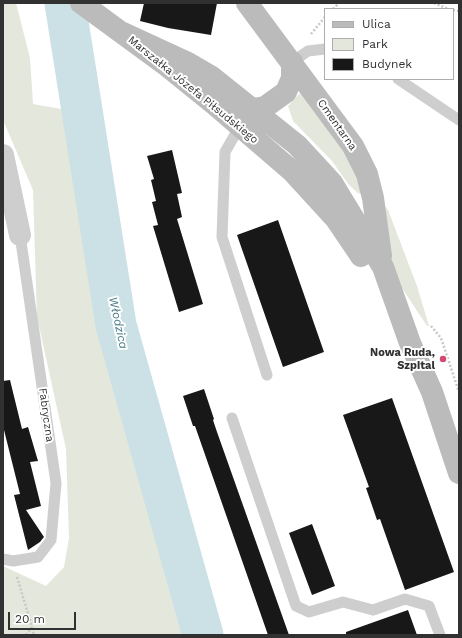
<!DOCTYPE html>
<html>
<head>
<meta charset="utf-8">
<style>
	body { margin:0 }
	#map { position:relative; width:462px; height:638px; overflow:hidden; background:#fff; font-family:"Work Sans",sans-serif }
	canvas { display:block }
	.frame { position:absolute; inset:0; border:4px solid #313131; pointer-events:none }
	.legend { position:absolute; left:324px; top:8px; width:130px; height:72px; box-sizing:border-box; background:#fff; border:1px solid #adadad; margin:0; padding:5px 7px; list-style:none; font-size:12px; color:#313131 }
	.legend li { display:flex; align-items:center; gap:8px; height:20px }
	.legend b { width:20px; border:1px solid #adadad }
	.scale { position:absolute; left:8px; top:612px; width:68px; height:18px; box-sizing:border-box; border:2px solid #313131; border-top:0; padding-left:5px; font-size:12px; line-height:14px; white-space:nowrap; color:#313131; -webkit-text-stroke:3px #fff; paint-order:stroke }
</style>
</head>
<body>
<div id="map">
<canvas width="462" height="638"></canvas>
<div class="frame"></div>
<ul class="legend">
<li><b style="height:5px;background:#bbb"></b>Ulica</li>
<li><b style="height:11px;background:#e4e7db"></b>Park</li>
<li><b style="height:11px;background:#181818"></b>Budynek</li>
</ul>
<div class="scale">20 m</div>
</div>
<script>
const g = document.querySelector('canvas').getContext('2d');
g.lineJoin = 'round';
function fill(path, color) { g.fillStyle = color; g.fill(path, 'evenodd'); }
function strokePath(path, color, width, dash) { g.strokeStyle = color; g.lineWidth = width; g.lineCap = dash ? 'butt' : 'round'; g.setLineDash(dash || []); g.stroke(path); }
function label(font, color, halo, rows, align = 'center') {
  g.font = font + ' "Work Sans",sans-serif'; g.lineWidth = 4; g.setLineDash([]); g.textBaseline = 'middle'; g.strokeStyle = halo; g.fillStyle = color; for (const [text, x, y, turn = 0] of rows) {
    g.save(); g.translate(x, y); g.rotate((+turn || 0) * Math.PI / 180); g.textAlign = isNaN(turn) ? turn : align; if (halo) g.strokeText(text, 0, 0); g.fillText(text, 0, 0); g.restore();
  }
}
fill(new Path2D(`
	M 3,3 L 16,3 L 30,58 L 33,104 L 67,110 L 97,328 L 183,635 L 3,635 L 3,566 L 46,586 L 64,567 L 69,538 L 66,449 L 37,317 L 33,190 L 3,120 Z
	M 302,93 L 347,150 L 359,177 L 361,194 L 358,193 L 349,185 L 332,161 L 293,121 L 288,106 L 298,95 Z
	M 385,206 L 388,210 L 417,286 L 429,326 L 427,326 L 394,276 L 391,266 Z`), '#e4e7db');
strokePath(new Path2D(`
	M 65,3 L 116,325 L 203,635`), '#cbe1e6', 41);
fill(new Path2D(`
	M 144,3 L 217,3 L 211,35 L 168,28 L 140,21 Z
	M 172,150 L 182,193 L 177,194 L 182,217 L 177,219 L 203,304 L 179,312 L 153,226 L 158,225 L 152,202 L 156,201 L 151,180 L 154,179 L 147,156 Z
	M 278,220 L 324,352 L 283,367 L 237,235 Z
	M 10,380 L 22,429 L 28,427 L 38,461 L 30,462 L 41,506 L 26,510 L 44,537 L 40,542 L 28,550 L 14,495 L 20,494 L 3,426 L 3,381 Z
	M 204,389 L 214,419 L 213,420 L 217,432 L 289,635 L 268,635 L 195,426 L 193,426 L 183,396 Z
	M 392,398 L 454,572 L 405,590 L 380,519 L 377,520 L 366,488 L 369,487 L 343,415 Z
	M 312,524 L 335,586 L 312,595 L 289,533 Z
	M 408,610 L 417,635 L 346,635 L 346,632 Z`), '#181818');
strokePath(new Path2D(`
	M 434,3 L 448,9
	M 333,9 L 339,3
	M 453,10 L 459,11
	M 311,34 L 325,17
	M 431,326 L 441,338 L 459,392
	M 17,577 L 32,627 L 26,635
	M 32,628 L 34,635`), '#c8c8c8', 2.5, [2, 2]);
strokePath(new Path2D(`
	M 292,62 L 308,51 L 325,49
	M 398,79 L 459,120
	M 240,126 L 225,152 L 222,237 L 267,375
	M 232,418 L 296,606 L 309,612 L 343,602 L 373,610 L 405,599 L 429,606 L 440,635
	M 3,559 L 13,561 L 38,557 L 51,540 L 56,483 L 20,235`), '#cecece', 11);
strokePath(new Path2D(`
	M 3,155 L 20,235`), '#cecece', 22);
strokePath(new Path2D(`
	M 81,3 L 167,66 L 214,104 L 293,172 L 336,219 L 361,256
	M 247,3 L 353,146 L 367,174 L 373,198 L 381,256
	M 123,33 L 188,63 L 212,77 L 297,145 L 332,183 L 383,267 L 410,343 L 432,392 L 459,473
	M 242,111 L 265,107 L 286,92 L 292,78 L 292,62`), '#bbb', 22);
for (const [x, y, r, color] of [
	[443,359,4,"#d34970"]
]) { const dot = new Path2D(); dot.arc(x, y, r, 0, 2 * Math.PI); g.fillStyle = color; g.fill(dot); strokePath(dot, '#fff', 1.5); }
label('11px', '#313131', '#fff', [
	["Marszałka Józefa Piłsudskiego",193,90,39],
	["Cmentarna",337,125,55],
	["Fabryczna",46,415,82]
]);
label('bold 11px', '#313131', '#fff', [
	["Nowa Ruda,",435,353],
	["Szpital",435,366]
], 'right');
label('italic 12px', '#457a85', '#fff', [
	["Włodzica",118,323,78]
]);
</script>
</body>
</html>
